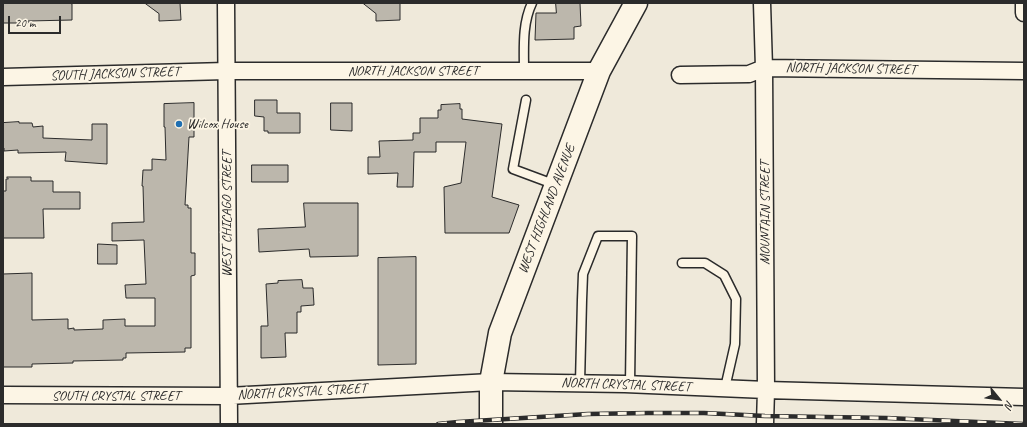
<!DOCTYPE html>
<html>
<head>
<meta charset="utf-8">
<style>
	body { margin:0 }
	#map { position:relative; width:1027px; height:427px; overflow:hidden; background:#efe9da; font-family:Caveat,sans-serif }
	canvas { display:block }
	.frame { position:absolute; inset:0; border:4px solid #2b2b2b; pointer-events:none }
	.north { position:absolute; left:979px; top:379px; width:40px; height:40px; -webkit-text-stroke:3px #fcf5e5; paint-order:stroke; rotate:119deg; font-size:11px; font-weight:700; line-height:16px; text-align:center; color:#2b2b2b }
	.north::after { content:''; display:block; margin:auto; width:14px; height:18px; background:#2b2b2b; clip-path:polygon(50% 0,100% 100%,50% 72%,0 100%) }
	.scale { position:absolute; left:8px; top:16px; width:53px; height:18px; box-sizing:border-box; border:2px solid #2b2b2b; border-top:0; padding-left:5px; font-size:12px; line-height:14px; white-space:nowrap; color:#2b2b2b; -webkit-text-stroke:3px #fcf5e5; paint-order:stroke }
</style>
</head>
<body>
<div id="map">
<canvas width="1027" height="427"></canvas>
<div class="frame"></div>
<div class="north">N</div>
<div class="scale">20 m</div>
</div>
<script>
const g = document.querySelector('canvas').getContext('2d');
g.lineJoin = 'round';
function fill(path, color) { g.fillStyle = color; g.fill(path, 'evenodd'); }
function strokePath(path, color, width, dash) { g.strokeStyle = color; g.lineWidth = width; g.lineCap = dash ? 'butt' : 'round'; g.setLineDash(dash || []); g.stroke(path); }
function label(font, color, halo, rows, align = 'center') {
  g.font = font + ' Caveat,sans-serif'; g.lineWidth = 3.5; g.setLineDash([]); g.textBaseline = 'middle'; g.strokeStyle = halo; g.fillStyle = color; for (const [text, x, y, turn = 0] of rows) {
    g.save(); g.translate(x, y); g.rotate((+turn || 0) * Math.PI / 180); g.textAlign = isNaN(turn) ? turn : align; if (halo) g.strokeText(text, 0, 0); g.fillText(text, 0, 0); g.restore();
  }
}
const building = new Path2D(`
	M 3,3 L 70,3 L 72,4 L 72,20 L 28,21 L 28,23 L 3,23 Z
	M 145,3 L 180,3 L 181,20 L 159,21 L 159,14 Z
	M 363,3 L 400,3 L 400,20 L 376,21 L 376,14 Z
	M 556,3 L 580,3 L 581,26 L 574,27 L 574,39 L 535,40 L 536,13 L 556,13 Z
	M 255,100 L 277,100 L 277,113 L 300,113 L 300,133 L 268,133 L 268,131 L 264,131 L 264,117 L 255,116 Z
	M 194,103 L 194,137 L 189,137 L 185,205 L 188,205 L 188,208 L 191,208 L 191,253 L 195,253 L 195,275 L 191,276 L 191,348 L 185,348 L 185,352 L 126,353 L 126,358 L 123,358 L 123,360 L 73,361 L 73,363 L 32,364 L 32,367 L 3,367 L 3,274 L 32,273 L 32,320 L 68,319 L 68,329 L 74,328 L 74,330 L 103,329 L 103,320 L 125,319 L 125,326 L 155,326 L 155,298 L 126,298 L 125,285 L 146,284 L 144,240 L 112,241 L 112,223 L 144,222 L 143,186 L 142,186 L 143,170 L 152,170 L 152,159 L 166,160 L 165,127 L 164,127 L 164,104 Z
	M 331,103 L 352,103 L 352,131 L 331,130 Z
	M 460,104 L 460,109 L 462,109 L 462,119 L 502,124 L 492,197 L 519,205 L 509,233 L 445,233 L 444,187 L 461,183 L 466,142 L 436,142 L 436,152 L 414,152 L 413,187 L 397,187 L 398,173 L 368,174 L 368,157 L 380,157 L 379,141 L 413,140 L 413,133 L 420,133 L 420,118 L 438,118 L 438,110 L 441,110 L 441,105 Z
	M 19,122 L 19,123 L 32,123 L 33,127 L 43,126 L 43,138 L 92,140 L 92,124 L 107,124 L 107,164 L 65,161 L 66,152 L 18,153 L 18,150 L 4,151 L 4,148 L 3,148 L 3,123 Z
	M 252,165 L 288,165 L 288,182 L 252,182 Z
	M 7,177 L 31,177 L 31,181 L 53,181 L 53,192 L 80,192 L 80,209 L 43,209 L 44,238 L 3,238 L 3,191 L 6,191 L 6,179 L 8,179 Z
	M 304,203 L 358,203 L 358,256 L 310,257 L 309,249 L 259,252 L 258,229 L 305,227 Z
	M 98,244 L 117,245 L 117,264 L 98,264 Z
	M 416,257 L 416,364 L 378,365 L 378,258 Z
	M 302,280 L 303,288 L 313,288 L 314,305 L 301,306 L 301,312 L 297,312 L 297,333 L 285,333 L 286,357 L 261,358 L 261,326 L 268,326 L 266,284 L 278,283 L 278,281 Z`);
fill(building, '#bcb7ac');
strokePath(building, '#2b2b2b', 1);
const service = new Path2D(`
	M 524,71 C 524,48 522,24 532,3
	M 526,100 L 513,169 L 556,185
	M 682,263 L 705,263 L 724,275 L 736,299 L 735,344 L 725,388
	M 580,383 L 582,300 L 583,274 L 598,236 L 632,236 L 630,384`);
const minor = new Path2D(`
	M 226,3 L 229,424
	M 762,3 L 764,68 L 766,390 L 765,424
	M 1024,3 L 1024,13
	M 680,75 L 749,74 L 764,68 L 1024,71
	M 3,77 L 226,71 L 599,71
	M 3,395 L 228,396 L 491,382 L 625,384 L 766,390 L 1024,397`);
const secondary = new Path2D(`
	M 491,424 L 491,382 L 500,333 L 599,71 L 636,3`);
strokePath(service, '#2b2b2b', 11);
strokePath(minor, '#2b2b2b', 19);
strokePath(secondary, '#2b2b2b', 25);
strokePath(service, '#fcf5e5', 8);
strokePath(minor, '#fcf5e5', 16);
strokePath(secondary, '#fcf5e5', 22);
const rail = new Path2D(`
	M 438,424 L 458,422 L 588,414 L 648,413 L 704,413 L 765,416 L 886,418 L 1023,424`);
strokePath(rail, '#2b2b2b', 4.5);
strokePath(rail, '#fcf5e5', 3, [9]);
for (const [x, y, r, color] of [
	[179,124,4,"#1f6fb2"]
]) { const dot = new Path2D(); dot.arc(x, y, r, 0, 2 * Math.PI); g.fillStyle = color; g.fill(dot); strokePath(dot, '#fcf5e5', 1.5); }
label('14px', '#2b2b2b', '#fcf5e5', [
	["NORTH JACKSON STREET",851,69,1],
	["NORTH JACKSON STREET",413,71],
	["SOUTH JACKSON STREET",115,74,-2],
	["WEST HIGHLAND AVENUE",547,209,-69],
	["MOUNTAIN STREET",765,213,-90],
	["WEST CHICAGO STREET",227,214,-90],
	["NORTH CRYSTAL STREET",626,385,2],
	["NORTH CRYSTAL STREET",302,392,-3],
	["SOUTH CRYSTAL STREET",116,396]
]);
label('14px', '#2b2b2b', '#fcf5e5', [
	["Wilcox House",187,124]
], 'left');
</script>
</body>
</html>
